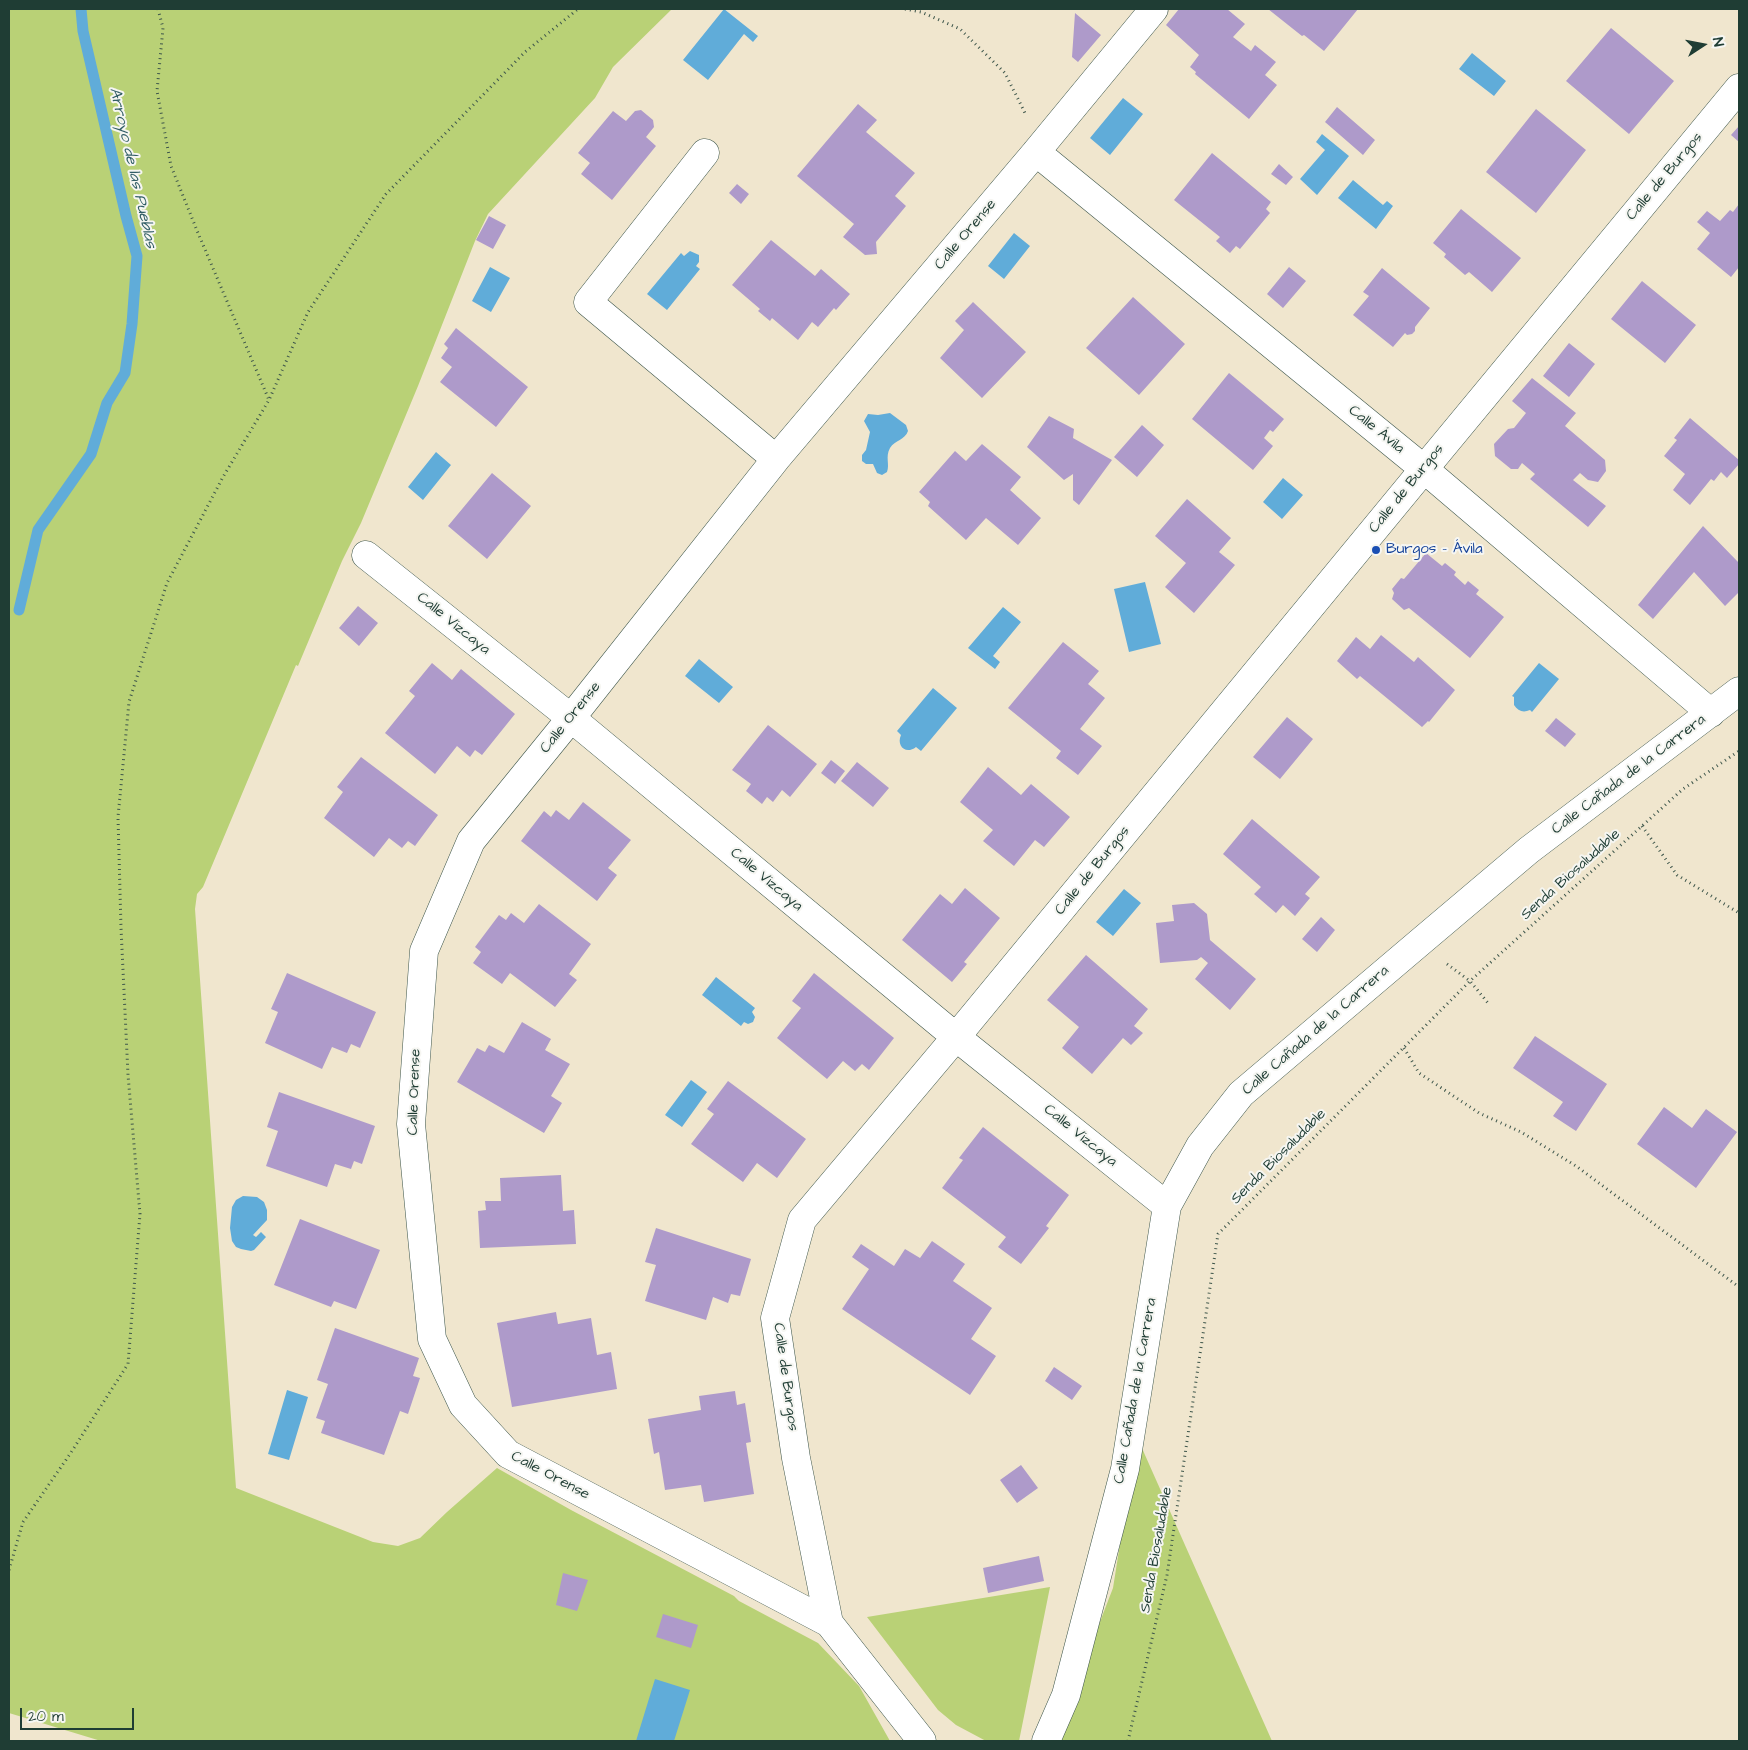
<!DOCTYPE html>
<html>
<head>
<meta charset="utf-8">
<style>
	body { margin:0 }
	#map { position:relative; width:1748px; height:1750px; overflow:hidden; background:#f0e6ce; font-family:"Architects Daughter",sans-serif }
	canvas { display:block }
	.frame { position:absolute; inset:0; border:10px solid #1f3d34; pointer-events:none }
	.north { position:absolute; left:1678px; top:20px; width:50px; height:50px; -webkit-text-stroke:4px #f6f6f2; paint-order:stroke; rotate:79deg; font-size:14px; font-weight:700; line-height:20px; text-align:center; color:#1f3d34 }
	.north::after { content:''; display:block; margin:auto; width:18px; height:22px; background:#1f3d34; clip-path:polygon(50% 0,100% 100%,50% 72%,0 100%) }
	.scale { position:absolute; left:20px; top:1708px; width:114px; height:22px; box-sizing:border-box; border:2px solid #1f3d34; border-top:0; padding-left:6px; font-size:15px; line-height:18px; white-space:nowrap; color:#1f3d34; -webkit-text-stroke:4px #f6f6f2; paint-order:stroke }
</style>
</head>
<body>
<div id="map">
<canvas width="1748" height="1750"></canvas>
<div class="frame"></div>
<div class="north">N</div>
<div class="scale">20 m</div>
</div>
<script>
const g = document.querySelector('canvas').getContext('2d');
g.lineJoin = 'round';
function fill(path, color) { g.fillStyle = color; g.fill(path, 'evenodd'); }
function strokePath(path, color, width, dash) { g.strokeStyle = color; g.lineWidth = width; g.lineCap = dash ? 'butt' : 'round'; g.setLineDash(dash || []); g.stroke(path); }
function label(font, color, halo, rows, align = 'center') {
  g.font = font + ' "Architects Daughter",sans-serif'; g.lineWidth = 4; g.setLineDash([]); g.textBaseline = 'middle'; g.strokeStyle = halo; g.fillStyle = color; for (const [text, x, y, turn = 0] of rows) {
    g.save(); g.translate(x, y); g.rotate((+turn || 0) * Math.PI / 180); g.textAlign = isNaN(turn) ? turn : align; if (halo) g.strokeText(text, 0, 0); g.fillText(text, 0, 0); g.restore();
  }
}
fill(new Path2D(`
	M 9,9 L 672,9 L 613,67 L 595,98 L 488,214 L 475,241 L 418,386 L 361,523 L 342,561 L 298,666 L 296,665 L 203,887 L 197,894 L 195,909 L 236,1488 L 373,1542 L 398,1546 L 420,1538 L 447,1512 L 497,1468 L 571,1510 L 734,1596 L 739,1601 L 818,1643 L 859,1686 L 890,1741 L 101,1741 L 9,1713 Z
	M 1137,1437 L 1272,1741 L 1054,1741 L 1113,1588 Z
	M 1050,1587 L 1019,1741 L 986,1741 L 956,1725 L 938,1710 L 867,1617 Z`), '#b9d176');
fill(new Path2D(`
	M 724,9 L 758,36 L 753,42 L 744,34 L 708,80 L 683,60 Z
	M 1472,53 L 1506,81 L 1494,96 L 1459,69 Z
	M 1123,98 L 1143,114 L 1110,155 L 1090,138 Z
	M 1322,134 L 1349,156 L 1317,195 L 1300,179 L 1325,150 L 1316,142 Z
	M 1353,180 L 1383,205 L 1387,201 L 1393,206 L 1376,229 L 1338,198 Z
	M 1014,233 L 1030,246 L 1004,279 L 988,266 Z
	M 690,251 L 699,255 L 699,262 L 696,266 L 700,269 L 667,310 L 647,294 L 681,253 L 684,256 Z
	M 490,267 L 510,278 L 491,312 L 472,301 Z
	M 890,413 L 906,425 L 908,431 C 905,440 895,440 890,448 C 885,457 890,464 887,472 L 882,475 L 877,473 L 873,464 L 866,464 L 862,461 L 862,455 L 866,450 L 870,432 L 864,421 L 868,414 L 878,415 Z
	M 436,452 L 451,465 L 423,500 L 408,487 Z
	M 1283,478 L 1303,495 L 1282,519 L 1263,502 Z
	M 1145,582 L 1161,644 L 1129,652 L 1114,589 Z
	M 1003,607 L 1021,622 L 993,656 L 1000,662 L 995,669 L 968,648 Z
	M 699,659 L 733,687 L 719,703 L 685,676 Z
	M 1539,663 L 1559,679 L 1532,712 L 1530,710 C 1523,713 1518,711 1514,705 L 1514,697 L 1512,696 Z
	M 933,688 L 957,708 L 921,751 L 916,747 C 906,755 896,746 901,735 L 897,731 Z
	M 1124,889 L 1141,903 L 1113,936 L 1096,922 Z
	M 716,977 L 755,1008 L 752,1012 L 755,1017 L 753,1022 L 748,1024 L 744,1022 L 741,1026 L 702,995 Z
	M 691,1080 L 707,1092 L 682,1127 L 665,1115 Z
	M 243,1196 L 257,1197 L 264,1202 L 267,1210 L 267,1220 L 253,1235 L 256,1237 L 261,1232 L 266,1237 L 254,1250 L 251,1251 L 241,1249 L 236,1247 L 232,1241 L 230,1228 L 232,1207 L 236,1200 Z
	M 287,1390 L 308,1397 L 289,1460 L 268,1454 Z
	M 655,1679 L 690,1690 L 674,1741 L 636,1741 Z`), '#60acd9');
strokePath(new Path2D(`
	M 19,610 L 38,530 L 91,454 L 107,403 L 125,373 L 132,324 L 137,256 L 126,216 L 83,31 L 81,9`), '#60acd9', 11);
fill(new Path2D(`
	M 1179,9 L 1227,9 L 1245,24 L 1233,37 L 1251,51 L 1255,45 L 1276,62 L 1265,75 L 1277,85 L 1249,119 L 1195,74 L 1196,72 L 1190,67 L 1199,55 L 1166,25 Z
	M 1268,9 L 1358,9 L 1324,51 L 1304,35 L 1302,36 Z
	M 1075,13 L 1101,35 L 1078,62 L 1072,57 Z
	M 1611,28 L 1674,81 L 1629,134 L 1566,81 Z
	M 858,104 L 877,120 L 866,132 L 915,173 L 895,196 L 906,206 L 876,242 L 877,254 L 865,255 L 843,237 L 854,224 L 797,176 Z
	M 1337,107 L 1375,140 L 1363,155 L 1325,122 Z
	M 1536,109 L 1586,150 L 1536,213 L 1486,172 Z
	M 641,110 L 653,120 L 654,127 L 646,137 L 656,146 L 612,200 L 581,174 L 590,163 L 578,153 L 613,111 L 626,121 L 635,111 Z
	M 1739,126 L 1739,142 L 1731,135 Z
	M 1212,153 L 1271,202 L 1266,209 L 1270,213 L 1240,249 L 1236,246 L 1230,253 L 1216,241 L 1220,237 L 1174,200 Z
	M 1279,164 L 1293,177 L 1286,185 L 1271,174 Z
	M 737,184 L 749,194 L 741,204 L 729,193 Z
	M 1739,204 L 1739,267 L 1731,277 L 1697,249 L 1710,233 L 1697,222 L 1707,211 L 1720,221 L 1730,210 L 1733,212 Z
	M 1461,209 L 1521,258 L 1492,292 L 1469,272 L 1465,275 L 1444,257 L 1446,254 L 1433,243 Z
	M 489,216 L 506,225 L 493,249 L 476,240 Z
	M 771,240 L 815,276 L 821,269 L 850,294 L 836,310 L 834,308 L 818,327 L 812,322 L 798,340 L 772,318 L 770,321 L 758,311 L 760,309 L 732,285 Z
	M 1289,267 L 1306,281 L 1283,308 L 1267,294 Z
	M 1382,268 L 1430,308 L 1415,327 L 1415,331 L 1412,334 L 1407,335 L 1405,333 L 1393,347 L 1353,315 L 1369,296 L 1363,292 Z
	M 1642,281 L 1696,325 L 1665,363 L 1611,319 Z
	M 1133,297 L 1185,344 L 1139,395 L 1086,348 Z
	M 973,302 L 1026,352 L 982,398 L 940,358 L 964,330 L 955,321 Z
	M 456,328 L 528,387 L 496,427 L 440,382 L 452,367 L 441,358 L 448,348 L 444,344 Z
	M 1569,343 L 1595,364 L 1569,397 L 1543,376 Z
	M 1229,373 L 1284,419 L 1273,432 L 1270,430 L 1264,438 L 1273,446 L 1253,470 L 1192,419 Z
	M 1532,378 L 1576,413 L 1565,426 L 1605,460 L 1606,471 L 1598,482 L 1588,480 L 1580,473 L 1573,480 L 1606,506 L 1588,527 L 1530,479 L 1535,474 L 1522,463 L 1518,469 L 1511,469 L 1495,456 L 1494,444 L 1508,429 L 1514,428 L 1526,413 L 1512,401 Z
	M 1049,416 L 1074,429 L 1073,438 L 1112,460 L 1079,505 L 1073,500 L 1073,474 L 1064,480 L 1027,447 Z
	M 1690,418 L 1739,460 L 1739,464 L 1727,478 L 1721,472 L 1714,481 L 1711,479 L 1690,505 L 1673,490 L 1685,474 L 1664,456 L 1677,440 L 1674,438 Z
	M 1142,425 L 1164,445 L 1137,477 L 1114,457 Z
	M 982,444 L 1021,477 L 1010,490 L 1041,518 L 1018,545 L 986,518 L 966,540 L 928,506 L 930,502 L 919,492 L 955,451 L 966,461 Z
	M 492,473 L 531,506 L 487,559 L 448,526 Z
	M 1187,499 L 1231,538 L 1219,552 L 1235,565 L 1194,613 L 1165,587 L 1186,563 L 1155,536 Z
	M 1703,526 L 1739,563 L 1739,592 L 1725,606 L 1694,572 L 1653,619 L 1638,605 Z
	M 1426,553 L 1442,566 L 1445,563 L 1456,572 L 1454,575 L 1465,585 L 1468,581 L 1479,590 L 1476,594 L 1504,617 L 1470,658 L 1409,608 L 1404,610 L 1392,599 L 1394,593 L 1392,589 L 1401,578 L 1404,579 Z
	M 358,606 L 378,623 L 359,646 L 339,628 Z
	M 1381,635 L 1414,662 L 1418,657 L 1455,690 L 1429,722 L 1428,721 L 1422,727 L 1360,676 L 1357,679 L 1337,661 L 1356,637 L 1370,649 Z
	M 1063,642 L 1099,671 L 1088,684 L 1105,698 L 1080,729 L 1102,746 L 1078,775 L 1056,758 L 1061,751 L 1008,708 Z
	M 432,663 L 452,680 L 461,669 L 515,714 L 482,755 L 475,750 L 470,757 L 457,746 L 435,774 L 385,733 L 415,696 L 409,691 Z
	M 1287,717 L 1313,739 L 1280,779 L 1253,757 Z
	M 1556,718 L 1576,734 L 1565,747 L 1545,731 Z
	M 768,725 L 817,764 L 790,797 L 782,790 L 773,802 L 767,797 L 762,804 L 746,791 L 751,784 L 732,770 Z
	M 361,757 L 438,815 L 415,846 L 408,841 L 402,848 L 389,838 L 374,857 L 324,818 L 343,792 L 337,787 Z
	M 831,760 L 845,771 L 835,784 L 821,773 Z
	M 857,762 L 889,788 L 873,807 L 841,781 Z
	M 988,767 L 1021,795 L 1031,784 L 1070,817 L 1044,847 L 1035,840 L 1014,866 L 983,841 L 993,830 L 960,802 Z
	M 583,802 L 631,840 L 608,868 L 617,875 L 597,901 L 521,841 L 544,811 L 551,817 L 556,810 L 569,820 Z
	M 1252,819 L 1320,877 L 1305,894 L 1310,898 L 1295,916 L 1283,905 L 1276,913 L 1254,894 L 1261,887 L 1223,854 Z
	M 965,888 L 1000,918 L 964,962 L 967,964 L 952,982 L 902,940 L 940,894 L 952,904 Z
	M 1194,903 L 1207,914 L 1210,940 L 1256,979 L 1230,1010 L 1195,979 L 1208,963 L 1201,957 L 1197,960 L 1160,963 L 1156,923 L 1174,921 L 1172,905 Z
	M 539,904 L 591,944 L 569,974 L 577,980 L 555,1007 L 510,973 L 502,984 L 473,963 L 481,952 L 475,947 L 499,915 L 506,920 L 511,913 L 524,923 Z
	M 1321,917 L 1335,930 L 1317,952 L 1302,939 Z
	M 1086,955 L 1148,1009 L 1134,1026 L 1143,1033 L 1131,1045 L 1123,1038 L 1092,1074 L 1062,1048 L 1079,1027 L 1047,1000 Z
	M 287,973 L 376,1012 L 360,1048 L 351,1044 L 347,1053 L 332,1047 L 322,1069 L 265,1043 L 278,1012 L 271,1009 Z
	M 814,973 L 894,1038 L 869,1070 L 862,1064 L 855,1071 L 843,1061 L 827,1079 L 777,1038 L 801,1008 L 792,1001 Z
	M 522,1022 L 551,1039 L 545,1050 L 570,1064 L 551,1096 L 562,1103 L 544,1133 L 457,1082 L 477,1048 L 485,1052 L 489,1045 L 504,1053 Z
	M 1535,1036 L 1607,1084 L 1576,1131 L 1553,1116 L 1563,1102 L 1513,1068 Z
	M 728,1081 L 806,1139 L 777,1178 L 757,1163 L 743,1182 L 691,1144 L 714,1114 L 707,1109 Z
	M 279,1092 L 375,1126 L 362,1164 L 354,1161 L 351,1169 L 335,1164 L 327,1187 L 266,1166 L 278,1131 L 267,1127 Z
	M 1664,1107 L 1692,1128 L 1706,1109 L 1737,1132 L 1696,1188 L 1637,1144 Z
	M 983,1127 L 1069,1195 L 1046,1226 L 1049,1228 L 1021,1264 L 998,1247 L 1006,1237 L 942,1188 L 963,1160 L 959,1158 Z
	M 561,1175 L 563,1211 L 574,1210 L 576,1244 L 480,1248 L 478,1211 L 486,1210 L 485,1201 L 501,1201 L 500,1178 Z
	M 300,1219 L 380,1250 L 356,1309 L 334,1301 L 331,1307 L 274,1285 Z
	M 656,1228 L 751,1259 L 740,1296 L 731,1294 L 728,1303 L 713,1297 L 706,1320 L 645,1301 L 656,1265 L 645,1262 Z
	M 932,1241 L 965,1264 L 953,1281 L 992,1308 L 971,1339 L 996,1356 L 970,1395 L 842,1309 L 869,1269 L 852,1257 L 861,1244 L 894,1266 L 905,1249 L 920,1258 Z
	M 556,1312 L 558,1324 L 591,1318 L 597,1355 L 611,1352 L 617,1389 L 512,1407 L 497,1323 Z
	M 335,1328 L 419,1358 L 413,1376 L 420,1378 L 408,1414 L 400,1411 L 384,1455 L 321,1433 L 325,1421 L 316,1418 L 328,1384 L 317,1380 Z
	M 1054,1367 L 1082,1386 L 1072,1400 L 1045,1381 Z
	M 735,1391 L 737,1405 L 745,1403 L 751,1442 L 746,1443 L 754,1494 L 704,1502 L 701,1485 L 665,1490 L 659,1452 L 654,1454 L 648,1419 L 701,1410 L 699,1396 Z
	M 1021,1465 L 1038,1488 L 1017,1503 L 1000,1480 Z
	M 1039,1556 L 1044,1581 L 988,1593 L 983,1568 Z
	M 563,1573 L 588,1580 L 577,1611 L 556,1605 Z
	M 663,1614 L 698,1625 L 691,1648 L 656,1637 Z`), '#ae9aca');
const street = new Path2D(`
	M 1036,152 L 1424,469 L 1711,713
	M 705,153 L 588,302 L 776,459
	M 366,555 L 571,718 L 956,1037 L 1167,1206
	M 829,1623 L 508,1454 L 463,1405 L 432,1339 L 411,1124 L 424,951 L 471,841 L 571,718 L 776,459 L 1036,152 L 1154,9
	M 922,1741 L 829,1623 L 796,1458 L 775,1318 L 802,1220 L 956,1037 L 1424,469 L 1739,88
	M 1046,1741 L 1066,1695 L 1125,1469 L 1167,1206 L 1200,1146 L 1241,1094 L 1419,943 L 1529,850 L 1739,691`);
strokePath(street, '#3e564b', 29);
strokePath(new Path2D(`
	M 158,9 L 163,28 L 157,91 L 171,166 L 198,233 L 269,400
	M 905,9 L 921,12 L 960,29 L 1005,73 L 1025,113
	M 1642,826 L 1677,875 L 1739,913
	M 1447,964 L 1470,981 L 1488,1003
	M 1404,1048 L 1419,1073 L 1479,1113 L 1521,1132 L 1576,1166 L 1739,1287
	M 9,1570 L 23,1522 L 70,1454 L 128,1364 L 140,1214 L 128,1075 L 121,928 L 118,817 L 129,702 L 167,583 L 223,477 L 269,400 L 308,312 L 386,194 L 525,52 L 578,9
	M 1128,1741 L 1167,1575 L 1218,1234 L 1470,981 L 1683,789 L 1739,751`), '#3e564b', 3, [1, 4]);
strokePath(street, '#fff', 28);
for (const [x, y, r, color] of [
	[1376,550,5,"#1a4fb4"]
]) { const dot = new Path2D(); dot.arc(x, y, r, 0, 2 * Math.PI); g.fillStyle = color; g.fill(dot); strokePath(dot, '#f6f6f2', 2); }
label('15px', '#1f3d34', '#f6f6f2', [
	["Calle de Burgos",1665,177,-50],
	["Calle Orense",966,235,-50],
	["Calle Ávila",1376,430,39],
	["Calle de Burgos",1407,489,-51],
	["Calle Vizcaya",453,624,39],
	["Calle Orense",571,718,-51],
	["Calle Cañada de la Carrera",1629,775,-37],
	["Calle de Burgos",1093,871,-51],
	["Senda Biosaludable",1571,875,-42],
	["Calle Vizcaya",766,880,40],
	["Calle Cañada de la Carrera",1316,1031,-41],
	["Calle Orense",415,1092,-88],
	["Calle Vizcaya",1080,1136,39],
	["Senda Biosaludable",1279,1157,-45],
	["Calle de Burgos",785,1377,82],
	["Calle Cañada de la Carrera",1136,1391,-80],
	["Calle Orense",550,1476,28],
	["Senda Biosaludable",1157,1550,-80]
]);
label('15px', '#164399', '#f6f6f2', [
	["Burgos - Ávila",1386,550]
], 'left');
label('italic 16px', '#325e66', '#f6f6f2', [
	["Arroyo de las Pueblas",132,168,77]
]);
</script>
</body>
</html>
